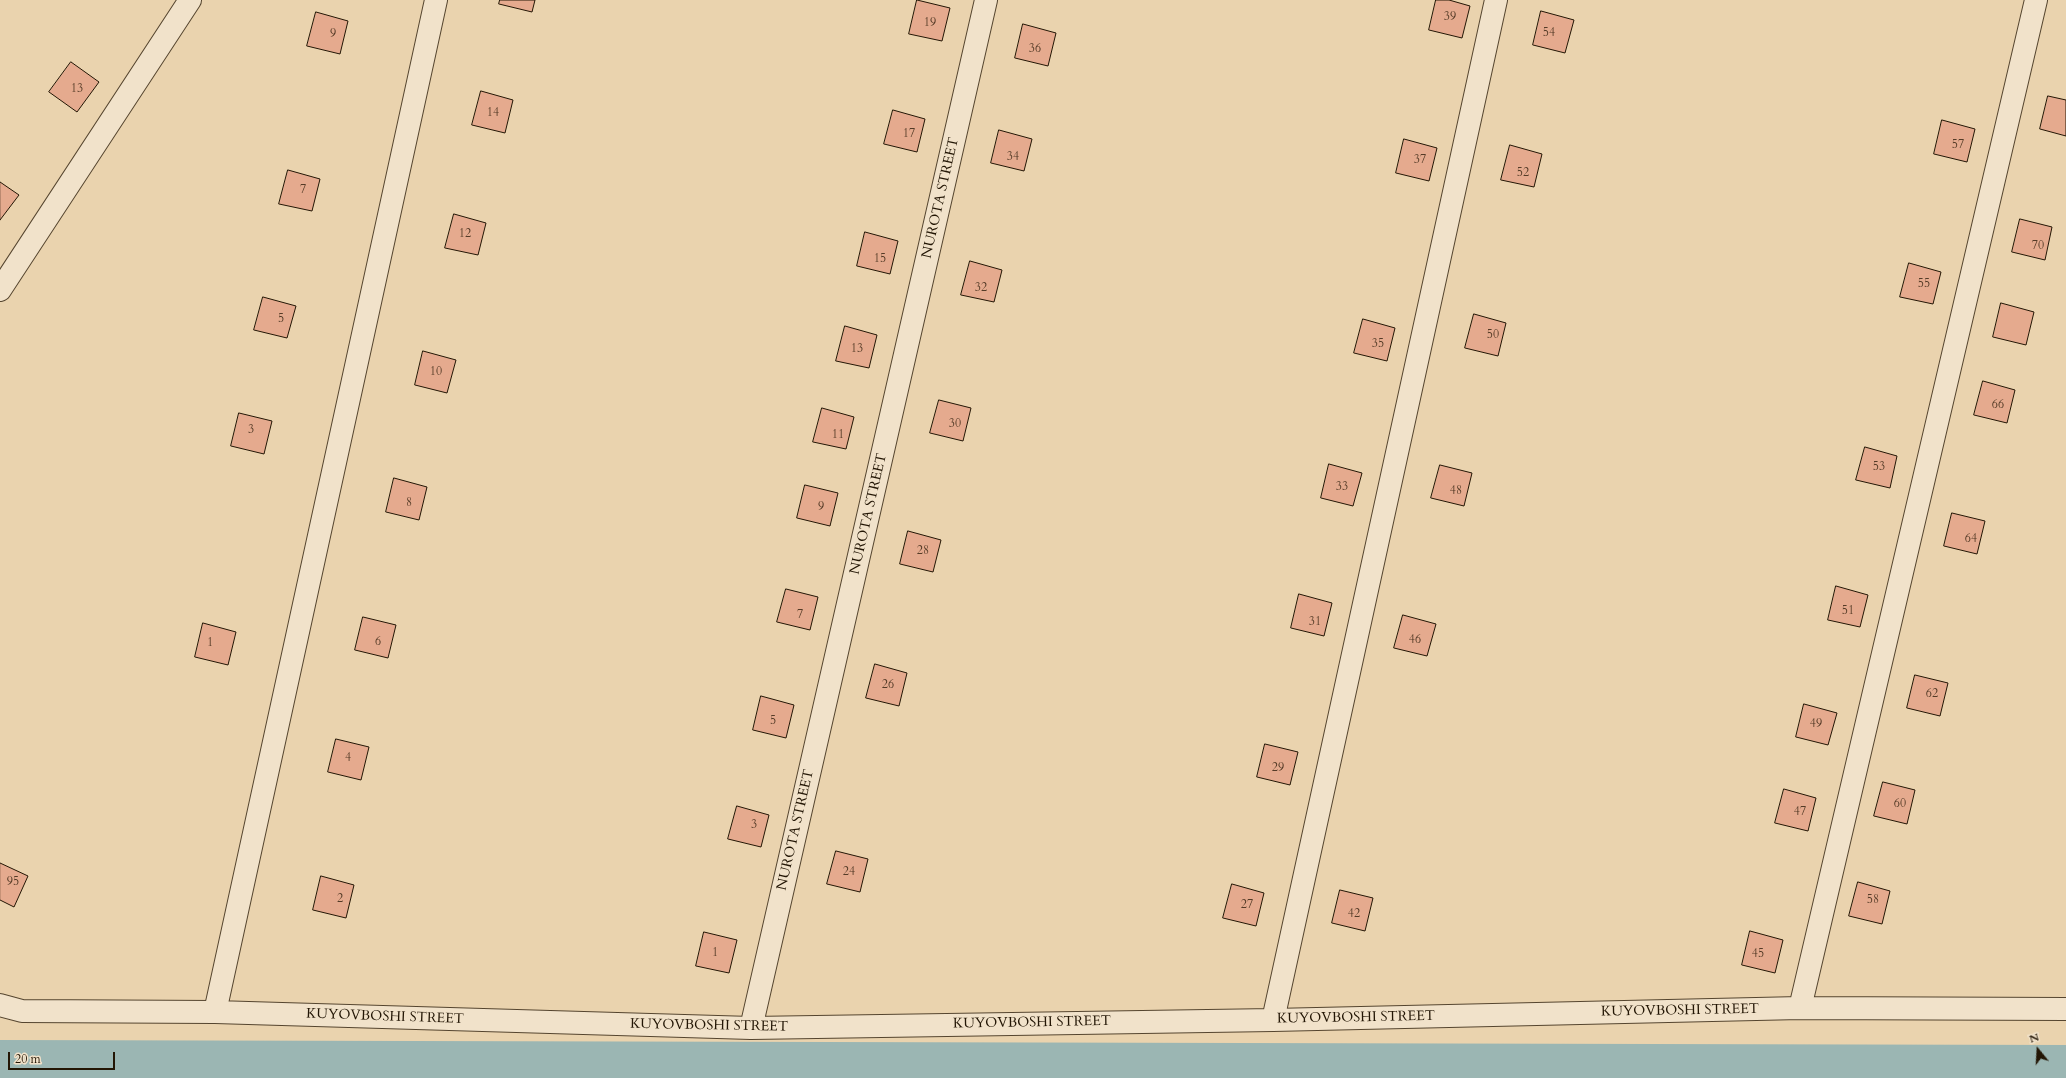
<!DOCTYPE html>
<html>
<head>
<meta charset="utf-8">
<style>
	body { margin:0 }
	#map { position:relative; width:2066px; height:1078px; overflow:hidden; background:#ead3ae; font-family:Cardo,serif }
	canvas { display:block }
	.north { position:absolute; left:2018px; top:1030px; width:40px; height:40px; -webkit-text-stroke:3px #f1e2ca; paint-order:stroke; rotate:342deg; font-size:11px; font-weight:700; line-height:16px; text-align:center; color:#231605 }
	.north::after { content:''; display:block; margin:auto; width:14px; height:18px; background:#231605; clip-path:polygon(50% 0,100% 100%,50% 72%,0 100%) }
	.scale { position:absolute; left:8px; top:1052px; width:107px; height:18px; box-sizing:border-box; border:2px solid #231605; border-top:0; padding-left:5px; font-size:12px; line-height:14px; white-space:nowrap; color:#231605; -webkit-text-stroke:3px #f1e2ca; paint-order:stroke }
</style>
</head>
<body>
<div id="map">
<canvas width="2066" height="1078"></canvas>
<div class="north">N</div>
<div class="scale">20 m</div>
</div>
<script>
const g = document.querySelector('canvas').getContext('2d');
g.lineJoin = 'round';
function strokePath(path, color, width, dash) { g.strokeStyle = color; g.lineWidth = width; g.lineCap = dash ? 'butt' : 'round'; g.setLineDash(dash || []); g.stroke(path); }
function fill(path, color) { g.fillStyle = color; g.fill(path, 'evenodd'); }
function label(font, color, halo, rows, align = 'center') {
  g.font = font + ' Cardo,serif'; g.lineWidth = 3; g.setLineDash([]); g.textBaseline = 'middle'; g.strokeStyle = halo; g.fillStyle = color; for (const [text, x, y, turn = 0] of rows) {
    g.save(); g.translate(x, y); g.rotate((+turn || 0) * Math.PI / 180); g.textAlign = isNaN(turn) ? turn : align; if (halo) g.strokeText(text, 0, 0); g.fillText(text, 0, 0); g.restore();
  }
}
strokePath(new Path2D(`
	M 0,1059 L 2066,1064`), '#9bb6b3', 38);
const building = new Path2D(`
	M 500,0 L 535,0 L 532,12 L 499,4 Z
	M 917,0 L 950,8 L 942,41 L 909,34 Z
	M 1436,0 L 1449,0 L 1470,6 L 1462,38 L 1429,30 Z
	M 1541,11 L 1574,20 L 1565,53 L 1533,45 Z
	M 316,12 L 348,21 L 340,54 L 307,46 Z
	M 1023,24 L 1056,33 L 1048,66 L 1015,58 Z
	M 71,62 L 99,82 L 77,112 L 49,92 Z
	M 481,91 L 513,100 L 505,133 L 472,125 Z
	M 2048,96 L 2066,100 L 2066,136 L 2040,129 Z
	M 893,110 L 925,119 L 917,152 L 884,144 Z
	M 1942,120 L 1975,129 L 1967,162 L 1934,154 Z
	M 999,130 L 1032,139 L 1024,171 L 991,163 Z
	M 1404,139 L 1437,148 L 1429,181 L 1396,173 Z
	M 1510,145 L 1542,154 L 1534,187 L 1501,180 Z
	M 288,170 L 320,179 L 312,211 L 279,204 Z
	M 0,182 L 19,195 L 0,220 Z
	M 454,214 L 486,223 L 478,255 L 445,248 Z
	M 2020,219 L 2052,227 L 2045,260 L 2012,252 Z
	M 865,232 L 898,241 L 890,274 L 857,266 Z
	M 970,261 L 1002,270 L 994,302 L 961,295 Z
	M 1909,263 L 1941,272 L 1933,304 L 1900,297 Z
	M 263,297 L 296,306 L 287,338 L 254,330 Z
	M 2001,303 L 2034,312 L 2026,345 L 1993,337 Z
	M 1474,314 L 1506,323 L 1498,356 L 1465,348 Z
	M 1363,319 L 1395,328 L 1387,361 L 1354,353 Z
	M 845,326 L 877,335 L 869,368 L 836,361 Z
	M 423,351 L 456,360 L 447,393 L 415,385 Z
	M 1983,381 L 2015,390 L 2007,423 L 1974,415 Z
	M 939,400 L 971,408 L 963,441 L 930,433 Z
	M 822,408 L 854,417 L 846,449 L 813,442 Z
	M 239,413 L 272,421 L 264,454 L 231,446 Z
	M 1865,447 L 1897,456 L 1890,488 L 1856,480 Z
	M 1329,464 L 1362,473 L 1353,506 L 1321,498 Z
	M 1440,465 L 1472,473 L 1464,506 L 1431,498 Z
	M 394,478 L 427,487 L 419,520 L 386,512 Z
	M 805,485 L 838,493 L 830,526 L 797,518 Z
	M 1952,513 L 1985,521 L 1977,554 L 1944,546 Z
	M 908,531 L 941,540 L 933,572 L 900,564 Z
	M 1836,586 L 1868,595 L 1860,627 L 1828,620 Z
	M 786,589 L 818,597 L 810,630 L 777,622 Z
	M 1299,594 L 1332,603 L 1324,636 L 1291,628 Z
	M 1403,615 L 1436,624 L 1427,656 L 1394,648 Z
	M 363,617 L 396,625 L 388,658 L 355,650 Z
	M 203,623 L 236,632 L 228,665 L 195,657 Z
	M 875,664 L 907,673 L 899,706 L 866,698 Z
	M 1915,675 L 1948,683 L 1940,716 L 1907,708 Z
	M 761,696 L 794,705 L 786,738 L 753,730 Z
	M 1804,704 L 1837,713 L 1828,745 L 1796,737 Z
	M 336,739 L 369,747 L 361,780 L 328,772 Z
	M 1265,744 L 1298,752 L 1290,785 L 1257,777 Z
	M 1883,782 L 1915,790 L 1907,824 L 1874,816 Z
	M 1784,789 L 1816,798 L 1808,831 L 1775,823 Z
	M 737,806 L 769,815 L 761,847 L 728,839 Z
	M 836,851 L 868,859 L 860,892 L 827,884 Z
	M 0,863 L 28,876 L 14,907 L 0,900 Z
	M 321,876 L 354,885 L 346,918 L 313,910 Z
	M 1858,882 L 1890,891 L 1882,924 L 1849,916 Z
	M 1232,884 L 1264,893 L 1256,926 L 1223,918 Z
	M 1340,890 L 1373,898 L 1365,931 L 1332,923 Z
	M 1750,931 L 1783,940 L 1775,973 L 1742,965 Z
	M 704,932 L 737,940 L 729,973 L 696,966 Z`);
fill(building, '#e5aa8e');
strokePath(building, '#231605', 1);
const minor = new Path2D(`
	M 0,290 L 190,0
	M 0,1005 L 22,1011 L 215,1012 L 751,1028 L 1273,1020 L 1800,1008 L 2066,1009
	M 1800,1008 L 2036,0
	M 215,1012 L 436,0
	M 1273,1020 L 1496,0
	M 751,1028 L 986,0`);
strokePath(minor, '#55452f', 24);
strokePath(minor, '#f1e2ca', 22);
label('12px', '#543b27', null, [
	["39",1450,17],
	["19",930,23],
	["54",1549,33],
	["9",333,34],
	["36",1035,49],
	["13",77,89],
	["14",493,113],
	["17",909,134],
	["57",1958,145],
	["34",1013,157],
	["37",1420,160],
	["52",1523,173],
	["7",303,190],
	["12",465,234],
	["70",2038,246],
	["15",880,259],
	["55",1924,284],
	["32",981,288],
	["5",281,319],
	["50",1493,335],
	["35",1378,344],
	["13",857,349],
	["10",436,372],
	["66",1998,405],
	["30",955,424],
	["3",251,430],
	["11",838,435],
	["53",1879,467],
	["33",1342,487],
	["48",1456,491],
	["8",409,503],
	["9",821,507],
	["64",1971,539],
	["28",923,551],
	["51",1848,611],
	["7",800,615],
	["31",1315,622],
	["46",1415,640],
	["6",378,642],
	["1",210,643],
	["26",888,685],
	["62",1932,694],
	["5",773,721],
	["49",1816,724],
	["4",348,758],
	["29",1278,768],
	["60",1900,804],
	["47",1800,812],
	["3",754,825],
	["24",849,872],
	["95",13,882],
	["2",340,899],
	["58",1873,900],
	["27",1247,905],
	["42",1354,914],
	["1",715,953],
	["45",1758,954]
]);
label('14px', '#231605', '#f1e2ca', [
	["NUROTA STREET",941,198,-77],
	["NUROTA STREET",869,514,-77],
	["NUROTA STREET",796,830,-77],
	["KUYOVBOSHI STREET",1680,1011,-1],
	["KUYOVBOSHI STREET",385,1017,2],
	["KUYOVBOSHI STREET",1356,1018,-1],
	["KUYOVBOSHI STREET",1032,1023,-1],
	["KUYOVBOSHI STREET",709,1026,1]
]);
</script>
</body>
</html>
